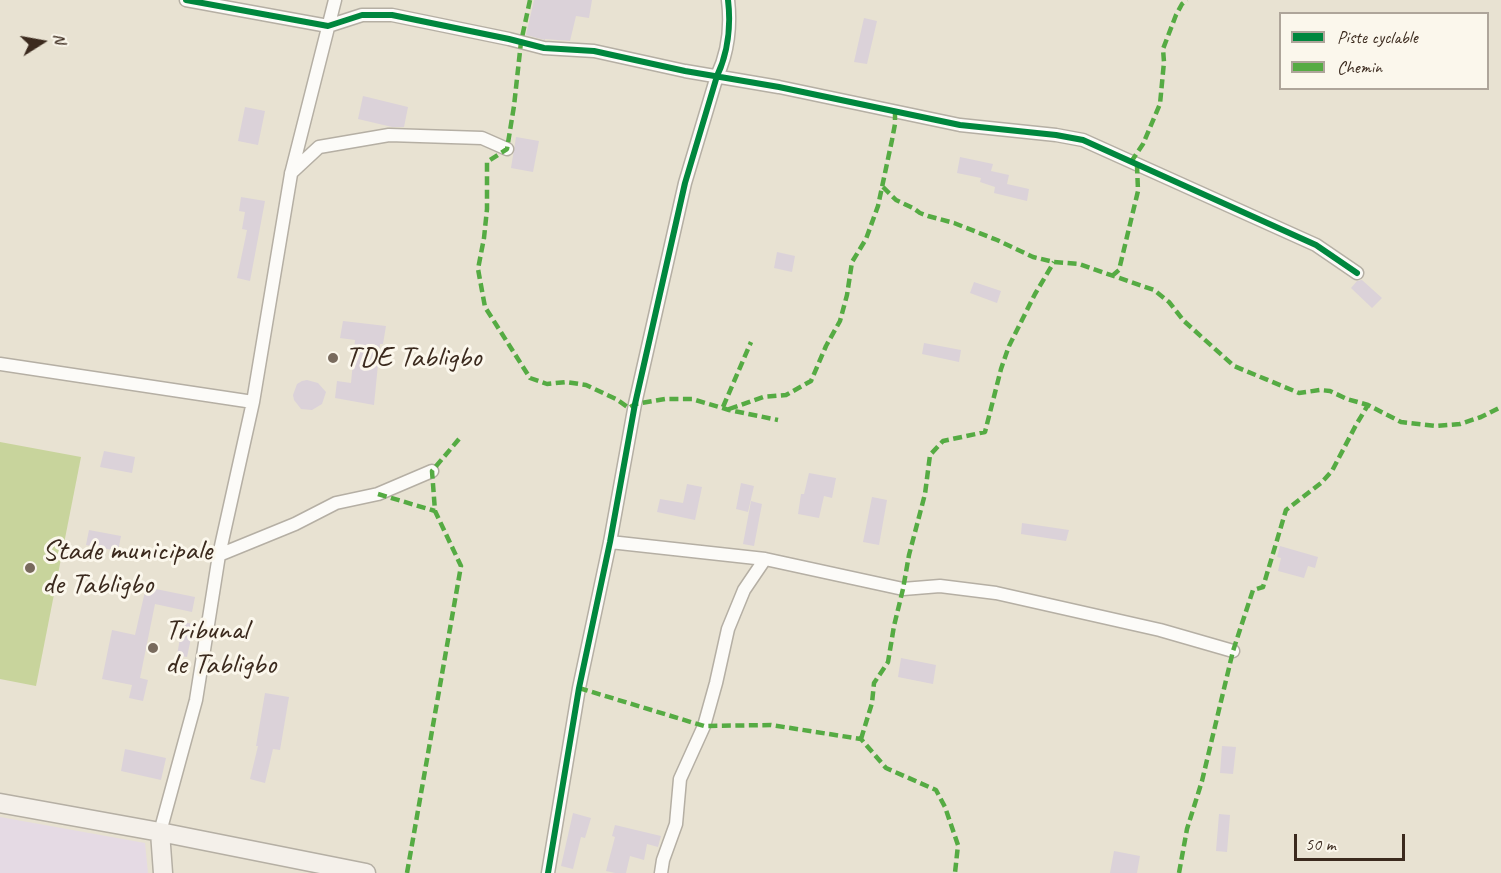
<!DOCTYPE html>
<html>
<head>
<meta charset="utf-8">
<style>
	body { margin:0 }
	#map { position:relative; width:1501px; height:873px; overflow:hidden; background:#e8e2d2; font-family:Caveat,sans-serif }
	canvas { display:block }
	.legend { position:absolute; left:1279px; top:12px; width:210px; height:78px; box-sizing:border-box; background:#fbf7ec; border:2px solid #aea59a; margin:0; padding:8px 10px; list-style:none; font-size:18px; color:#3b2a1e }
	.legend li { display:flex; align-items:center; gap:12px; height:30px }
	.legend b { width:30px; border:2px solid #aea59a }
	.north { position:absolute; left:12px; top:12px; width:60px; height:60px; -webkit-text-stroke:4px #fbf7ec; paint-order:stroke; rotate:79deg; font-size:16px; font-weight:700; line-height:24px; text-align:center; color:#3b2a1e }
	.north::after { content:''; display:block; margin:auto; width:21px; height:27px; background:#3b2a1e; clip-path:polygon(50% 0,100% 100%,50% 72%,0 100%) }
	.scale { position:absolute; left:1294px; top:834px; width:111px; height:27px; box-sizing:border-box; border:3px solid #3b2a1e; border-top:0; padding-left:8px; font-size:18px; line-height:21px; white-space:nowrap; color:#3b2a1e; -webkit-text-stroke:4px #fbf7ec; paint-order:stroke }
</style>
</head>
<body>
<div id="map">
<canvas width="1501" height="873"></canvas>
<ul class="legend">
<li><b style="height:8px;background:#00873e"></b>Piste cyclable</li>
<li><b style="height:8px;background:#55ab43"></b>Chemin</li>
</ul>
<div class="north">N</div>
<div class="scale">50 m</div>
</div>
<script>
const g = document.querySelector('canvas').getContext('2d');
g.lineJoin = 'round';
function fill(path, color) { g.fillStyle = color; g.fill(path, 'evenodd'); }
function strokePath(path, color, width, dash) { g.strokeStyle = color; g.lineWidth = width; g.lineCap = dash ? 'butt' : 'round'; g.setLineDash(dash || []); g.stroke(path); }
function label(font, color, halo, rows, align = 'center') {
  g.font = font + ' Caveat,sans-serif'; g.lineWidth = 6; g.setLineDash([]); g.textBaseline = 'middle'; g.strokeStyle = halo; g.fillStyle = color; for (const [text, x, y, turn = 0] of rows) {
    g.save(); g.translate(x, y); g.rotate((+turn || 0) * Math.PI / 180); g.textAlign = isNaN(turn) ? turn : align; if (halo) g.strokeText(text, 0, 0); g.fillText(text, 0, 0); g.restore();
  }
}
fill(new Path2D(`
	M 0,817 L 145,843 L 148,873 L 0,873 Z`), '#e5dae4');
fill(new Path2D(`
	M 0,442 L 81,457 L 36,686 L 0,679 Z`), '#c8d49c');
fill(new Path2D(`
	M 534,0 L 592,0 L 589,18 L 576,16 L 570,41 L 545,39 L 545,40 L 526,35 Z
	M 864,18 L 877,21 L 867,64 L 854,62 Z
	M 363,96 L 408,107 L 404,127 L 392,127 L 358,119 Z
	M 245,107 L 265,111 L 258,145 L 238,141 Z
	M 516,137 L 539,141 L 533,172 L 511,168 Z
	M 960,157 L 993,164 L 991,171 L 1009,175 L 1007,184 L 1029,189 L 1027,201 L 994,193 L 995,187 L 980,182 L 981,178 L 957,173 Z
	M 241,197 L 265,201 L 250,281 L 237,278 L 247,230 L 242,229 L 245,212 L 239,211 Z
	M 777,252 L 795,256 L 792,272 L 774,268 Z
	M 1362,280 L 1382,298 L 1372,308 L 1351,288 L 1357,281 Z
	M 974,282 L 1001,291 L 997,303 L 970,293 Z
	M 343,321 L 386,326 L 383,344 L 380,344 L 374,405 L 335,398 L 337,381 L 351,383 L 355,340 L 340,338 Z
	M 924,343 L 961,350 L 959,362 L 922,354 Z
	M 307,380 L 318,383 L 326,392 L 322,404 L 312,410 L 301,409 L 294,400 L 293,395 L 297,384 L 302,381 Z
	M 104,451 L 135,457 L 132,473 L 100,467 Z
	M 809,473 L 836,478 L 832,498 L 824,496 L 819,518 L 798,514 L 801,494 L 804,494 Z
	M 741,483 L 754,486 L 748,512 L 736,509 Z
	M 687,484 L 702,487 L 695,520 L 657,512 L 660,499 L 683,503 Z
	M 872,497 L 887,500 L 879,545 L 863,542 Z
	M 751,501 L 762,504 L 754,546 L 743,544 Z
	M 1022,523 L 1069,530 L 1066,541 L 1021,534 Z
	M 89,530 L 121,536 L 118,551 L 86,545 Z
	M 1280,546 L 1318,557 L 1315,568 L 1308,566 L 1304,578 L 1278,571 L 1281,558 L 1277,557 Z
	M 146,587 L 195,597 L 192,612 L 155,604 L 140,678 L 148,680 L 143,701 L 129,698 L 132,685 L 102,679 L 112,630 L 135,635 Z
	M 183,622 L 194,624 L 187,657 L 177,655 Z
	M 901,658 L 936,665 L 933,684 L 898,677 Z
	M 265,693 L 289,697 L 280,750 L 273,749 L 265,783 L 250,779 L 258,746 L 256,746 Z
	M 1222,746 L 1236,747 L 1233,774 L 1220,773 Z
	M 125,749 L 166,758 L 161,780 L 121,771 Z
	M 573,813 L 591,818 L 585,838 L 581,837 L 573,869 L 561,866 Z
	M 1219,814 L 1230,815 L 1227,852 L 1216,851 Z
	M 615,825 L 661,836 L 658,847 L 647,844 L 644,860 L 630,856 L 626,873 L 615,873 L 606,871 L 615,837 L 612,836 Z
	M 1114,851 L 1140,856 L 1137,873 L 1110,873 Z`), '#dbd2d9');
const street = new Path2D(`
	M 186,0 L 328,26 L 362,15 L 392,15 L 509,39 L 544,48 L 594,51 L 685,71 L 779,87 L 960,125 L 1056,135 L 1083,140 L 1316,245 L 1357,273
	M 291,173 L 319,147 L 389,135 L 482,138 L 507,149
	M 0,364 L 253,402
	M 610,542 L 765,559 L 903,589 L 940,586 L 996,593 L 1160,630 L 1233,651
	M 219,555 L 295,524 L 336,503 L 378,494 L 432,471
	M 160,832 L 196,700 L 219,555 L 253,402 L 291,174 L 335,0
	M 548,873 L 579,688 L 610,542 L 635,404 L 685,183 L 717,76 C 728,53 731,25 728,0
	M 661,873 L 663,860 L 676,824 L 680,779 L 704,726 L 716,683 L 728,629 L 744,590 L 765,559`);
const secondary = new Path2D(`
	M 0,803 L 160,832 L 366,873
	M 160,832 L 163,873`);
strokePath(street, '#b5afa4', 15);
strokePath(secondary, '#b5afa4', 21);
strokePath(street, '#fcfbf8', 12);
strokePath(secondary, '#f4f0ea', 18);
strokePath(new Path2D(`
	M 530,0 L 521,42 L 514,106 L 507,149 L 487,162 L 487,209 L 484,238 L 478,269 L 485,307 L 530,378 L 547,384 L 566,382 L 586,385 L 616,399 L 629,408 L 635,404 L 665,399 L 692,399 L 729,410 L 778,420
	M 1131,162 L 1143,144 L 1160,104 L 1164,62 L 1163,49 L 1176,15 L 1182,4 L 1187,0
	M 883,187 L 896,200 L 913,208 L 920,213 L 928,216 L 954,223 L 997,240 L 1033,257 L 1054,262 L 1079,264 L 1154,290 L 1169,302 L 1184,321 L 1234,366 L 1299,393 L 1320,390 L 1330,391 L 1347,399 L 1368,405 L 1401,422 L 1436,426 L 1460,424 L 1481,417 L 1501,407
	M 1112,276 L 1119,270 L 1138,191 L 1137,165
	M 723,407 L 751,342
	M 729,409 L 763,397 L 786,395 L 811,381 L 826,346 L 840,321 L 847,295 L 852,262 L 866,239 L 878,206 L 892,140 L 895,124 L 895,110
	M 378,494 L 435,511
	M 579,688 L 704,726 L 771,725 L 861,739 L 886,768 L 936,790 L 945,807 L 958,845 L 955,873
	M 861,739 L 872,703 L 874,683 L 888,662 L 894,626 L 903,589 L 909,555 L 925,494 L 930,455 L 943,441 L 985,432 L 1001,369 L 1009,346 L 1035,294 L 1054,262
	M 407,873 L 461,566 L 435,511 L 432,471 L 459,439
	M 1179,873 L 1187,829 L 1202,781 L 1233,651 L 1253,590 L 1263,587 L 1286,510 L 1321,483 L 1332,471 L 1356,425 L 1368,405`), '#55ab43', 4.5, [9, 4.5]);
strokePath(new Path2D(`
	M 186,0 L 328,26 L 362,15 L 392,15 L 509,39 L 544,48 L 594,51 L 685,71 L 779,87 L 960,125 L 1056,135 L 1083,140 L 1316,245 L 1357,273
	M 548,873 L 579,688 L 610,542 L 635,404 L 685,183 L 717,76 C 728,53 731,25 728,0`), '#00873e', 6);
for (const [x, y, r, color] of [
	[333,358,6,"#786a5d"],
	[30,568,6,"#786a5d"],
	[153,648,6,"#786a5d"]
]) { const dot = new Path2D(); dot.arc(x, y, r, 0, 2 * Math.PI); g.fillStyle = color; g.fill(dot); strokePath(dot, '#fbf7ec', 2); }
label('30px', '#3b2a1e', '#fbf7ec', [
	["TDE Tabligbo",345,358],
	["Stade municipale",42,551],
	["de Tabligbo",42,585],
	["Tribunal",165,631],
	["de Tabligbo",165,665]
], 'left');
</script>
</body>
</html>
